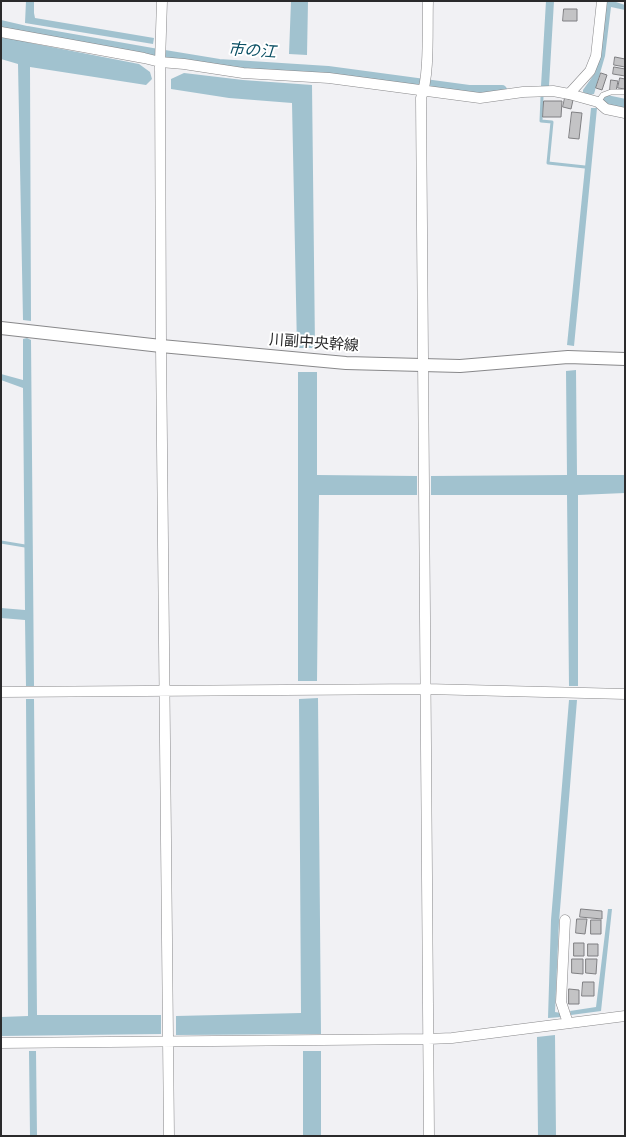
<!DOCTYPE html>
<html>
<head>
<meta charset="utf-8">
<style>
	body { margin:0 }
	#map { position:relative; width:626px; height:1137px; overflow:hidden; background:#f1f1f4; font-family:"Work Sans",sans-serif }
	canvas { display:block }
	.frame { position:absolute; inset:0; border:2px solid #2a2a2b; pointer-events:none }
</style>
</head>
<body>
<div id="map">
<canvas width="626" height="1137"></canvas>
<div class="frame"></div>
</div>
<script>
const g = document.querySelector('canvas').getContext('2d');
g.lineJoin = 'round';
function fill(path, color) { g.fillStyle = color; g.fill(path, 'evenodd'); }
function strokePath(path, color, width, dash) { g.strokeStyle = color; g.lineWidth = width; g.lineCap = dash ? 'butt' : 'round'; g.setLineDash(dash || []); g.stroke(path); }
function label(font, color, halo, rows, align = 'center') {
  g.font = font + ' "Work Sans","Noto Sans JP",sans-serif'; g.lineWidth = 4; g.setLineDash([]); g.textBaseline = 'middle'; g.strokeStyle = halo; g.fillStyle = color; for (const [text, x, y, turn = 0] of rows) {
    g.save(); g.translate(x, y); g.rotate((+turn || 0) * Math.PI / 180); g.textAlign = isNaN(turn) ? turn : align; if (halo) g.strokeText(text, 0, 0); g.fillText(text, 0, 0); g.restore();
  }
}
fill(new Path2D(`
	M 26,1 L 34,1 L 34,13 L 35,18 L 154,38 L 153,44 L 25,23 Z
	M 291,1 L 308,1 L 307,55 L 289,54 Z
	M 546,1 L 554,1 L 549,86 L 541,86 Z
	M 607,1 L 613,1 L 625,5 L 625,10 L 611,7 L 605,56 L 594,94 L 589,95 L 583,92 L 583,90 L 595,73 L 601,50 Z
	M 1,35 L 31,43 L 139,64 L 150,72 L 152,79 L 146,85 L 30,67 L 31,321 L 23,320 L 18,64 L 1,59 Z
	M 184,73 L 243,80 L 312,85 L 315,348 L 297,348 L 292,103 L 229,98 L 171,89 L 171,79 Z
	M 591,108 L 597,108 L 574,346 L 567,345 Z
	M 27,338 L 31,340 L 34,686 L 26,686 L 25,620 L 1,618 L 1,608 L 25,610 L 23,388 L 1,380 L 1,374 L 23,380 L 23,339 Z
	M 576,370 L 577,475 L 625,475 L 625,493 L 578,495 L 578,686 L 569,686 L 567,495 L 431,495 L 431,476 L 567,475 L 566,371 Z
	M 298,372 L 317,372 L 317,475 L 417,476 L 417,495 L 319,495 L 317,681 L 298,681 Z
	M 318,698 L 321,1034 L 176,1035 L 176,1016 L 301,1013 L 299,699 Z
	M 26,699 L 34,699 L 37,1015 L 161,1015 L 161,1034 L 1,1036 L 1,1017 L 28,1016 Z
	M 569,700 L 577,700 L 559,922 L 555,1012 L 561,1013 L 561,1017 L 548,1018 L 551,920 Z
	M 608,909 L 612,909 L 601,1011 L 571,1015 L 570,1011 L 596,1007 Z
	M 555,1035 L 556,1136 L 538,1136 L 537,1037 Z
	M 29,1051 L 36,1051 L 37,1136 L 30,1136 Z
	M 303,1051 L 321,1051 L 321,1136 L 303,1136 Z`), '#a1c2cf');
strokePath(new Path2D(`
	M 542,97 L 541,121 L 552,122 L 548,163 L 585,167
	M 1,542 L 25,546`), '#a1c2cf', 3);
strokePath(new Path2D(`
	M 1,25 L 27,31 L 152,53 L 219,64 L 328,71 L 469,90 L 502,90
	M 606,100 L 625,104`), '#a1c2cf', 10);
const building = new Path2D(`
	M 564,9 L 577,9 L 577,21 L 563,21 Z
	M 615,57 L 625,59 L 625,67 L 614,65 Z
	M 614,67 L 625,69 L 625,76 L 613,74 Z
	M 601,73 L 607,75 L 602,90 L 596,88 Z
	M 620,78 L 625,79 L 625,89 L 618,88 Z
	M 611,80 L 618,81 L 616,91 L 610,90 Z
	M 565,98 L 573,100 L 571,109 L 563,107 Z
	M 544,101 L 562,101 L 561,117 L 543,117 Z
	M 572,112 L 582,113 L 579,139 L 569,138 Z
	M 581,909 L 602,911 L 602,919 L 580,917 Z
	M 577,919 L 587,919 L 585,934 L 576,933 Z
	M 591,920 L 601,920 L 601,934 L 591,934 Z
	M 574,943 L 584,943 L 584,956 L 574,956 Z
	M 588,944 L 598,944 L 598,956 L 588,956 Z
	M 572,959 L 583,959 L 583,974 L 572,973 Z
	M 586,959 L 597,959 L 596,974 L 586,973 Z
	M 583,982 L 594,982 L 594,996 L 582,996 Z
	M 569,989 L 579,990 L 579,1004 L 569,1004 Z`);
fill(building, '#c3c3c5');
strokePath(building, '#7f7f82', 1);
const service = new Path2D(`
	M 598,102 L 603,95 L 611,92 L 625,92`);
const minor = new Path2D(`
	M 162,1 L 160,62 L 161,346 L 169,1136
	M 428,1 C 427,27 430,75 421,98 L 429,1136
	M 1,32 L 144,58 L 160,62 L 184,64 L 243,73 L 329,78 L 480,98 L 523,92 L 553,91 L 569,94 L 598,102 L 606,109 L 625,113
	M 569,94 L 590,71 L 596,56 L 602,1
	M 1,692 L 426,689 L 625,694
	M 565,920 L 561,1002 L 568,1023
	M 1,1043 L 428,1039 L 452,1038 L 625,1016`);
const tertiary = new Path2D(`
	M 1,328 L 161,346 L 346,363 L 460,366 L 568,357 L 625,359`);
strokePath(service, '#88888a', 6);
strokePath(minor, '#88888a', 11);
strokePath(tertiary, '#88888a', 14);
strokePath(service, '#fff', 5);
strokePath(minor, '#fff', 10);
strokePath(tertiary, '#fff', 12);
label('15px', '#2a2a2b', '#fff', [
	["川副中央幹線",314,343,4]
]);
label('italic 16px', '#0d5165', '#fff', [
	["市の江",252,51,4]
]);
</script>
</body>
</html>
